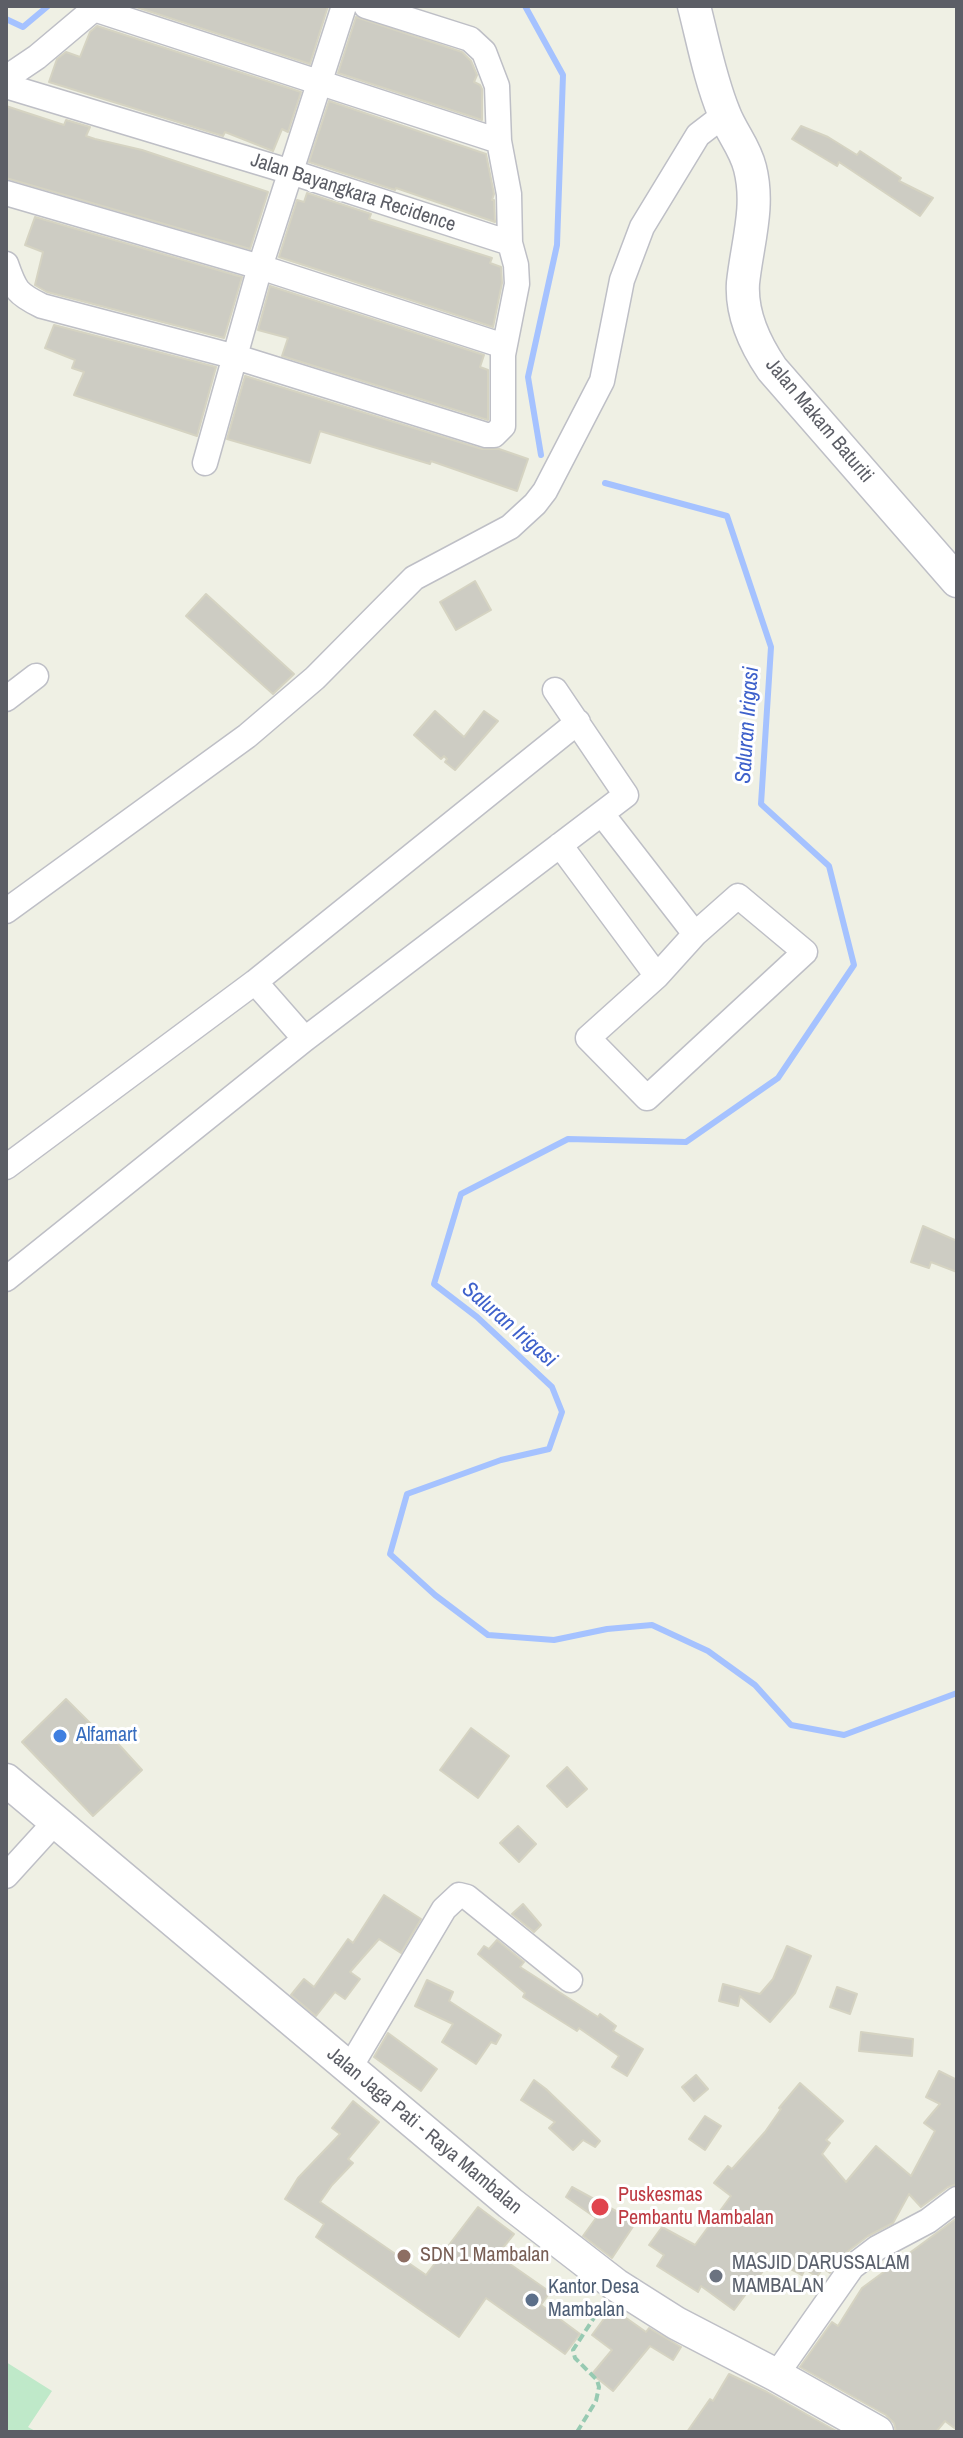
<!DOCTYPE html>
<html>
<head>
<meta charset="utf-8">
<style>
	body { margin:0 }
	#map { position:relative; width:963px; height:2438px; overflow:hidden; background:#eff0e4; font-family:"Archivo Narrow",sans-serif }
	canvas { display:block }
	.frame { position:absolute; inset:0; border:8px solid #5c5e66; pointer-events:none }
</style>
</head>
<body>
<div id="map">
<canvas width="963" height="2438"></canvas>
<div class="frame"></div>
</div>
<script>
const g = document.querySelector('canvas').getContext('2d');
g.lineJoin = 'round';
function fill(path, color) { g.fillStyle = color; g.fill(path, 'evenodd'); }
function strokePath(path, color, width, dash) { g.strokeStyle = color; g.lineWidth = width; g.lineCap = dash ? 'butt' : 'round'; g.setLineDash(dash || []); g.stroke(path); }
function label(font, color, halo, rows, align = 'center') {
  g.font = font + ' "Archivo Narrow",sans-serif'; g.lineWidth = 6; g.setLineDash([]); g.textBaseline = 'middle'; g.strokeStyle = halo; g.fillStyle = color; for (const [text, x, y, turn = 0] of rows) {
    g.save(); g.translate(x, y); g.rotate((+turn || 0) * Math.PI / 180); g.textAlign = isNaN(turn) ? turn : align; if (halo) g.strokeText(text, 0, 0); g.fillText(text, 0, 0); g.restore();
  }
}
fill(new Path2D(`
	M 6,2362 L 52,2391 L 28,2427 L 37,2432 L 6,2432 Z`), '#bfe9c9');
strokePath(new Path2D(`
	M 525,6 L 563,75 L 557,245 L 528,377 L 541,455
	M 6,19 L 23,27 L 48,6
	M 605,483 L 727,516 L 771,647 L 761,804 L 829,866 L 854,965 L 778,1078 L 686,1142 L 568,1139 L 461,1194 L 434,1284 L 477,1317 L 552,1387 L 562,1412 L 549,1449 L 501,1460 L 407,1494 L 390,1554 L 435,1595 L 488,1635 L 554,1640 L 607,1629 L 652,1625 L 708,1651 L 755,1685 L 791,1725 L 844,1735 L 957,1693`), '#a5c2ff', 6);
const building = new Path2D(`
	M 133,6 L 328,6 L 310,64 Z
	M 356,17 L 462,52 L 471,61 L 477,75 L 474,82 L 480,85 L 482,89 L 482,120 L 338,73 Z
	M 97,26 L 301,92 L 288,132 L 282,129 L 273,151 L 225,132 L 223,136 L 49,82 L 57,59 L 66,52 L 80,57 L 90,32 Z
	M 329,101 L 486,154 L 494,194 L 492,200 L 494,200 L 495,222 L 396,188 L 395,190 L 309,162 Z
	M 6,106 L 64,125 L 66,120 L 90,127 L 86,136 L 95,139 L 142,150 L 268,192 L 250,249 L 6,178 Z
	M 801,126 L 828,137 L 857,155 L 860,151 L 901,178 L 899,181 L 933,198 L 920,216 L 839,162 L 837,166 L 792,139 Z
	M 307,193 L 371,214 L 369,219 L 492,258 L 490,263 L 501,267 L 502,283 L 493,327 L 279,257 L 297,200 L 304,202 Z
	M 35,217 L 242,277 L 224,338 L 47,292 L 35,285 L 43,252 L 25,245 Z
	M 270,286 L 484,355 L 480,367 L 488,370 L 488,420 L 282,356 L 288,338 L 258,330 Z
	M 54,325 L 216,367 L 197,436 L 74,395 L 84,372 L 72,368 L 75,360 L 45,348 Z
	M 245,376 L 482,449 L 499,449 L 528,459 L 517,491 L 431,461 L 430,464 L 320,431 L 310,463 L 227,439 Z
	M 475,581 L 491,610 L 456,630 L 440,602 Z
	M 206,594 L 294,674 L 273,694 L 186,616 Z
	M 435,711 L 464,737 L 484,711 L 498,721 L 455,770 L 445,762 L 447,759 L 444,756 L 441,759 L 414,735 Z
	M 923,1226 L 957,1241 L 957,1272 L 931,1262 L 929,1268 L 911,1262 Z
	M 66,1699 L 108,1741 L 112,1737 L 142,1770 L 93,1816 L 22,1742 Z
	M 471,1728 L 509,1756 L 478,1798 L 440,1770 Z
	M 567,1767 L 587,1789 L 567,1807 L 547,1786 Z
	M 518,1826 L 536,1844 L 519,1862 L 500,1843 Z
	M 384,1895 L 421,1919 L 401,1953 L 379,1939 L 350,1972 L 360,1979 L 345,1999 L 335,1992 L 316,2016 L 291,1995 L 304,1979 L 314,1987 L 348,1939 L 353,1943 Z
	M 523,1904 L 541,1925 L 534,1932 L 512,1914 Z
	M 497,1940 L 524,1962 L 520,1967 L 598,2017 L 600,2014 L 616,2026 L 613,2031 L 643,2049 L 627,2076 L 612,2067 L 619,2056 L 579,2028 L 577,2031 L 523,1997 L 525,1993 L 478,1954 L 484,1946 L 489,1949 Z
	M 787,1946 L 811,1956 L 795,1993 L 770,2022 L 740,1996 L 738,2006 L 719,2001 L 723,1984 L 760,1994 L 773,1979 Z
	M 427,1980 L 453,1992 L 449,2001 L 501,2035 L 496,2044 L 491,2042 L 476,2064 L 442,2042 L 453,2024 L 415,2006 Z
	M 837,1987 L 857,1994 L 850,2014 L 830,2007 Z
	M 861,2032 L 913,2039 L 912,2056 L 859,2051 Z
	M 388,2033 L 437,2069 L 421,2091 L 374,2057 Z
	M 939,2071 L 957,2080 L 957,2184 L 948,2187 L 921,2207 L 909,2194 L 893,2223 L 868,2236 L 843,2255 L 830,2273 L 823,2268 L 817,2277 L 805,2269 L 802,2275 L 772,2259 L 734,2310 L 701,2286 L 698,2292 L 657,2266 L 664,2255 L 649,2245 L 662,2227 L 695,2245 L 731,2196 L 714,2183 L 728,2166 L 732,2169 L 765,2132 L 781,2109 L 779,2108 L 800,2083 L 843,2121 L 826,2140 L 830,2143 L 822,2154 L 846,2182 L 876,2146 L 911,2176 L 935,2131 L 924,2123 L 940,2104 L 926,2097 Z
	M 696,2075 L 708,2089 L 694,2101 L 682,2087 Z
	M 534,2080 L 546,2089 L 600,2141 L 595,2147 L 583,2140 L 573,2150 L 549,2128 L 555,2122 L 521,2100 Z
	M 353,2101 L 379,2122 L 348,2159 L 353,2163 L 332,2185 L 320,2202 L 426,2275 L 478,2207 L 514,2234 L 497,2255 L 550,2292 L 541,2305 L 580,2334 L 565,2354 L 486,2298 L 459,2337 L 316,2237 L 324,2224 L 285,2199 L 298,2178 L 340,2134 L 332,2128 Z
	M 705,2116 L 721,2126 L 705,2150 L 689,2139 Z
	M 572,2187 L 636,2222 L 612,2258 L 583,2236 L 596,2218 L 566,2197 Z
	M 957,2218 L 957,2430 L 945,2421 L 936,2432 L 896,2432 L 894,2423 L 886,2415 L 800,2367 L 832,2322 L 838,2326 L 862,2288 Z
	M 612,2308 L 646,2332 L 649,2328 L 681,2347 L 673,2360 L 650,2346 L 613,2391 L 592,2374 L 612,2350 L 592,2335 Z
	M 729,2374 L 767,2392 L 838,2432 L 687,2432 L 710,2399 L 713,2401 Z`);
fill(building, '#cdccc3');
strokePath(building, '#d5d3c2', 2);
const minor = new Path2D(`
	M 344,6 L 260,267 L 504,346
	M 366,6 L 470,39 L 484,52 L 497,86 L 499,141
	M 6,78 L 37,57 L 94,9 L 499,141 L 509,194 L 510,243 L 516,265 L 517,284 L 503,355 L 503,426 L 494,435 L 486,435 L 236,357 L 42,306 C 17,294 15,290 6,264
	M 6,86 L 291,172 L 510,243
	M 6,193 L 260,267 L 205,463
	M 6,699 L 36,676
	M 602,814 L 695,934
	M 560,845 L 657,976
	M 738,896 L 805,952 L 647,1098 L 588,1038 L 657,976 L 695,934 Z
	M 6,911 L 247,736 L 315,678 L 414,578 L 510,527 L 535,504 L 545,491 L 602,381 L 622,280 L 642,227 L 698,135 L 724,115
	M 255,982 L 305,1039
	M 6,1167 L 255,982 L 578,722
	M 6,1279 L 305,1039 L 626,795 L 555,690
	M 6,1876 L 56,1821
	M 349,2069 L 444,1909 L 459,1895 L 467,1897 L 570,1980
	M 776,2375 L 852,2267 L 877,2248 L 928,2221 L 957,2199`);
const tertiary = new Path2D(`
	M 694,6 C 703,41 710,79 724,113 C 731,132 745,147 750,168 C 760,207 747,244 743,283 C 741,314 755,344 772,369 L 957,581
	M 6,1780 L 510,2203 L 616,2285 L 676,2323 L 776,2375 L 877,2432`);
strokePath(minor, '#bebfc6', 27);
strokePath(tertiary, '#bebfc6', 35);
strokePath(new Path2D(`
	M 577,2432 L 596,2401 L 599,2387 L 597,2380 L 575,2358 L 573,2350 L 601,2307`), '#97cab2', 4, [8, 4]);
strokePath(minor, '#fff', 24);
strokePath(tertiary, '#fff', 32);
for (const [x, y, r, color] of [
	[60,1736,8,"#3f7fe0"],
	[600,2207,10,"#e0444e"],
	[404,2256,8,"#8d6e63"],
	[716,2276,8,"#6b7280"],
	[532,2300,8,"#5c6f8a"]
]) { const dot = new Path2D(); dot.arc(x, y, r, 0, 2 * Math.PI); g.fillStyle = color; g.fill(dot); strokePath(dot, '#fff', 3); }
label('20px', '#5c5e66', '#fff', [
	["Jalan Bayangkara Recidence",353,193,18],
	["Jalan Makam Baturiti",819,421,50],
	["Jalan Jaga Pati - Raya Mambalan",424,2131,40]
]);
label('20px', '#366cbe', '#fff', [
	["Alfamart",76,1736]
], 'left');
label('20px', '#be3a42', '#fff', [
	["Puskesmas",618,2196],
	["Pembantu Mambalan",618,2219]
], 'left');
label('20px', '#785e54', '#fff', [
	["SDN 1 Mambalan",420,2256]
], 'left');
label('20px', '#5b616d', '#fff', [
	["MASJID DARUSSALAM",732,2264],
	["MAMBALAN",732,2287]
], 'left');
label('20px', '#4e5e75', '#fff', [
	["Kantor Desa",548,2288],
	["Mambalan",548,2311]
], 'left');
label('italic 22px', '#3e61cb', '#fff', [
	["Saluran Irigasi",748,725,-86],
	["Saluran Irigasi",509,1325,41]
]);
</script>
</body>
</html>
